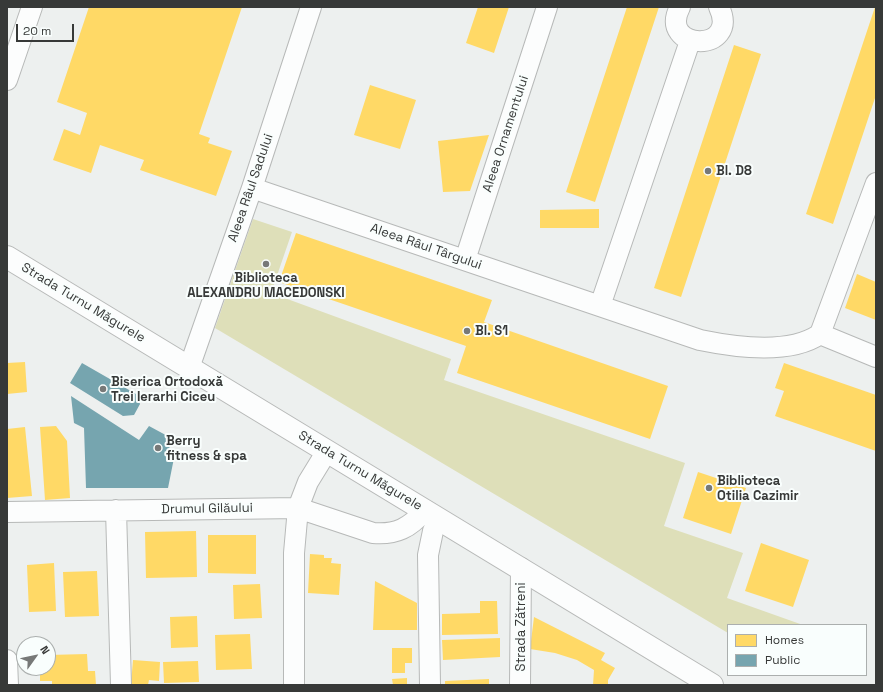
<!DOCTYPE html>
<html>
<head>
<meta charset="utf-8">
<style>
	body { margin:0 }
	#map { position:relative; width:883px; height:692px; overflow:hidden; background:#edf0ef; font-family:"Space Grotesk",sans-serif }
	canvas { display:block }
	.frame { position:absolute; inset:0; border:8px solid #373938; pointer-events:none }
	.legend { position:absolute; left:727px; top:624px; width:140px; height:52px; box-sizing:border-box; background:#f9fefd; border:1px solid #abafae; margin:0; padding:5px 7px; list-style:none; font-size:12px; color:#373938 }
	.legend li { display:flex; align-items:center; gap:8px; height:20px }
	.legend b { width:20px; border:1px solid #abafae }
	.north { position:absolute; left:16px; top:636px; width:40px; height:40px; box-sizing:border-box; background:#f9fefd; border:1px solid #abafae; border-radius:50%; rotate:57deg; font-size:11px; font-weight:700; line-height:16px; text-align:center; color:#373938 }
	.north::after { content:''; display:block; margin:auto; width:14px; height:18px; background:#777978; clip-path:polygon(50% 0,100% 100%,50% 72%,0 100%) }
	.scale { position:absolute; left:16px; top:24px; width:58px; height:18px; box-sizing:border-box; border:2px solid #373938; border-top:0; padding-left:5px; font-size:12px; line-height:14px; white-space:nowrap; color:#373938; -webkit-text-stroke:3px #f9fefd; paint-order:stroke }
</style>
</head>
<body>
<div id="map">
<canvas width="883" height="692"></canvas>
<div class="frame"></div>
<ul class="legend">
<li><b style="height:11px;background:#ffd966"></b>Homes</li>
<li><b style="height:11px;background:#76a5af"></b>Public</li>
</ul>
<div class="north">N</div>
<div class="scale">20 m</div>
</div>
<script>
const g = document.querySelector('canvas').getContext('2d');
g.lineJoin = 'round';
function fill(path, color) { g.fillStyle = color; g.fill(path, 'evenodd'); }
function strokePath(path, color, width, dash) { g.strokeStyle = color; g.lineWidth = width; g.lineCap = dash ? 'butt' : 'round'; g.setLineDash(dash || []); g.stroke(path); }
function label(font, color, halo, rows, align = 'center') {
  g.font = font + ' "Space Grotesk",sans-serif'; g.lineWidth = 4; g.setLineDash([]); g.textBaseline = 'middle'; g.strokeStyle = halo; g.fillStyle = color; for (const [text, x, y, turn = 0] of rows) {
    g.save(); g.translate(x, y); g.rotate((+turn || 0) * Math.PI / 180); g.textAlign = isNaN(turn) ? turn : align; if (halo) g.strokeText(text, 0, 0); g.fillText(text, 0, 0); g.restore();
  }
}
fill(new Path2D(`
	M 253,219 L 292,232 L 271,293 L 451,359 L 444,380 L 685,463 L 664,526 L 743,553 L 727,598 L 803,625 L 728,625 L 728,633 L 215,328 Z`), '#dedfb9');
fill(new Path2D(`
	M 89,7 L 242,7 L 199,134 L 210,138 L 208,143 L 232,151 L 216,196 L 140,170 L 144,160 L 100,145 L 91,173 L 53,160 L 64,129 L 80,135 L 87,113 L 57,102 Z
	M 478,7 L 509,7 L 494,53 L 466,43 Z
	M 627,7 L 659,7 L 595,202 L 566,192 Z
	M 875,7 L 876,95 L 833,224 L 806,214 Z
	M 734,45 L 761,54 L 681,297 L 654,288 Z
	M 370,85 L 416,100 L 400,149 L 354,135 Z
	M 489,135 L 470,191 L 443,192 L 438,141 Z
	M 599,209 L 599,228 L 540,228 L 540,210 Z
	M 296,233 L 492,300 L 484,322 L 668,386 L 650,439 L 457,373 L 466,346 L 279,282 Z
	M 857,274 L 876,282 L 876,320 L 845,308 Z
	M 25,362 L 27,392 L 7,394 L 7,363 Z
	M 784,363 L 876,395 L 876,451 L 775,416 L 784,391 L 775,388 Z
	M 56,426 L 67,441 L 70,498 L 45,500 L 40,427 Z
	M 25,427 L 32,496 L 7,498 L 7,429 Z
	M 698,472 L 746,488 L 731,534 L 683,518 Z
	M 196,531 L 197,577 L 146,578 L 145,532 Z
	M 208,535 L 256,535 L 256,574 L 208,573 Z
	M 761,543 L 809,560 L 793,607 L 745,591 Z
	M 310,554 L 324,555 L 324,558 L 332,558 L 331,563 L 341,564 L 339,595 L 308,593 Z
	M 54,563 L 56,611 L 29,612 L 27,565 Z
	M 97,571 L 99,616 L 65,617 L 63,572 Z
	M 375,581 L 417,603 L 417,630 L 373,630 Z
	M 260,584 L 262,618 L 234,619 L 233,585 Z
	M 480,601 L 497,601 L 498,634 L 442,635 L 442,614 L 480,613 Z
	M 197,616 L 198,647 L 171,648 L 170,617 Z
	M 534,617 L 605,653 L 601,660 L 615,668 L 608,680 L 608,685 L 593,685 L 594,670 L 577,660 L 555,653 L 530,649 Z
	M 250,634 L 252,669 L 216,670 L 215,635 Z
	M 500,638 L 500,657 L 443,660 L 442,640 Z
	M 392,648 L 412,648 L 412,663 L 405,663 L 405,673 L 392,673 Z
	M 87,654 L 88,671 L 95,671 L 96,685 L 52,685 L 52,681 L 40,681 L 40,668 L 48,668 L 48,655 Z
	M 133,660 L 160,662 L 159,681 L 149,680 L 148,685 L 131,684 Z
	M 198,661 L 199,682 L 164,683 L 163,662 Z
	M 407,678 L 407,685 L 393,685 L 392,679 Z
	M 489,679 L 489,685 L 445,685 L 445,681 Z`), '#ffd966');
fill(new Path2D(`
	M 82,363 L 136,394 L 140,404 L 134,415 L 123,416 L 70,383 Z
	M 71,396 L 139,440 L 149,426 L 173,439 L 168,451 L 175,453 L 168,488 L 86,488 L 84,428 L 74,423 Z`), '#76a5af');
const street = new Path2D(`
	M 680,7 C 657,51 741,54 719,7
	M 7,80 L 32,7
	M 252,188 L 700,340 C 734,347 790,355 820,334
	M 465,260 L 547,7
	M 600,306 L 690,41
	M 820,334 L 876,183
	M 820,334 L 876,357
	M 189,368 L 252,188 L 311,7
	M 116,510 L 121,685
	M 7,512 L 298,508 L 373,533 C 396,535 410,528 425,510
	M 7,660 L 8,685
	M 294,685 L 294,553 L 298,508 L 308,482 L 327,451
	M 430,685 L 428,555 L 433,531 L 439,519
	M 520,685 L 521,568`);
const secondary = new Path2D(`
	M 7,257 L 712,685`);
strokePath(street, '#b7b9b8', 22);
strokePath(secondary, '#b7b9b8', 24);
strokePath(street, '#fcfdfd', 20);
strokePath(secondary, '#fcfdfd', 22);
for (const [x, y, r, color] of [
	[708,171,4,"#777978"],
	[266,264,4,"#777978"],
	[467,331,4,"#777978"],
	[103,389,4,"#777978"],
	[158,448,4,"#777978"],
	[709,488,4,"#777978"]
]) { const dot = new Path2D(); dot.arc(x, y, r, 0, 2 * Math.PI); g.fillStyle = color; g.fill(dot); strokePath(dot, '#f9fefd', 1.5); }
label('13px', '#373938', '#f9fefd', [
	["Aleea Ornamentului",506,134,-72],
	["Aleea Râul Sadului",251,188,-71],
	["Aleea Râul Târgului",426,247,19],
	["Strada Turnu Măgurele",83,303,31],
	["Strada Turnu Măgurele",360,471,31],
	["Drumul Gilăului",207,509,-1],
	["Strada Zătreni",521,627,-90]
]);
label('bold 13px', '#373938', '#f9fefd', [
	["Bl. D8",716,171],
	["Biblioteca",266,278,"center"],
	["ALEXANDRU MACEDONSKI",266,293,"center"],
	["Bl. S1",475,331],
	["Biserica Ortodoxă",111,382],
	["Trei Ierarhi Ciceu",111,397],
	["Berry",166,441],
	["fitness & spa",166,456],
	["Biblioteca",717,481],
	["Otilia Cazimir",717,496]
], 'left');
</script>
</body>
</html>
